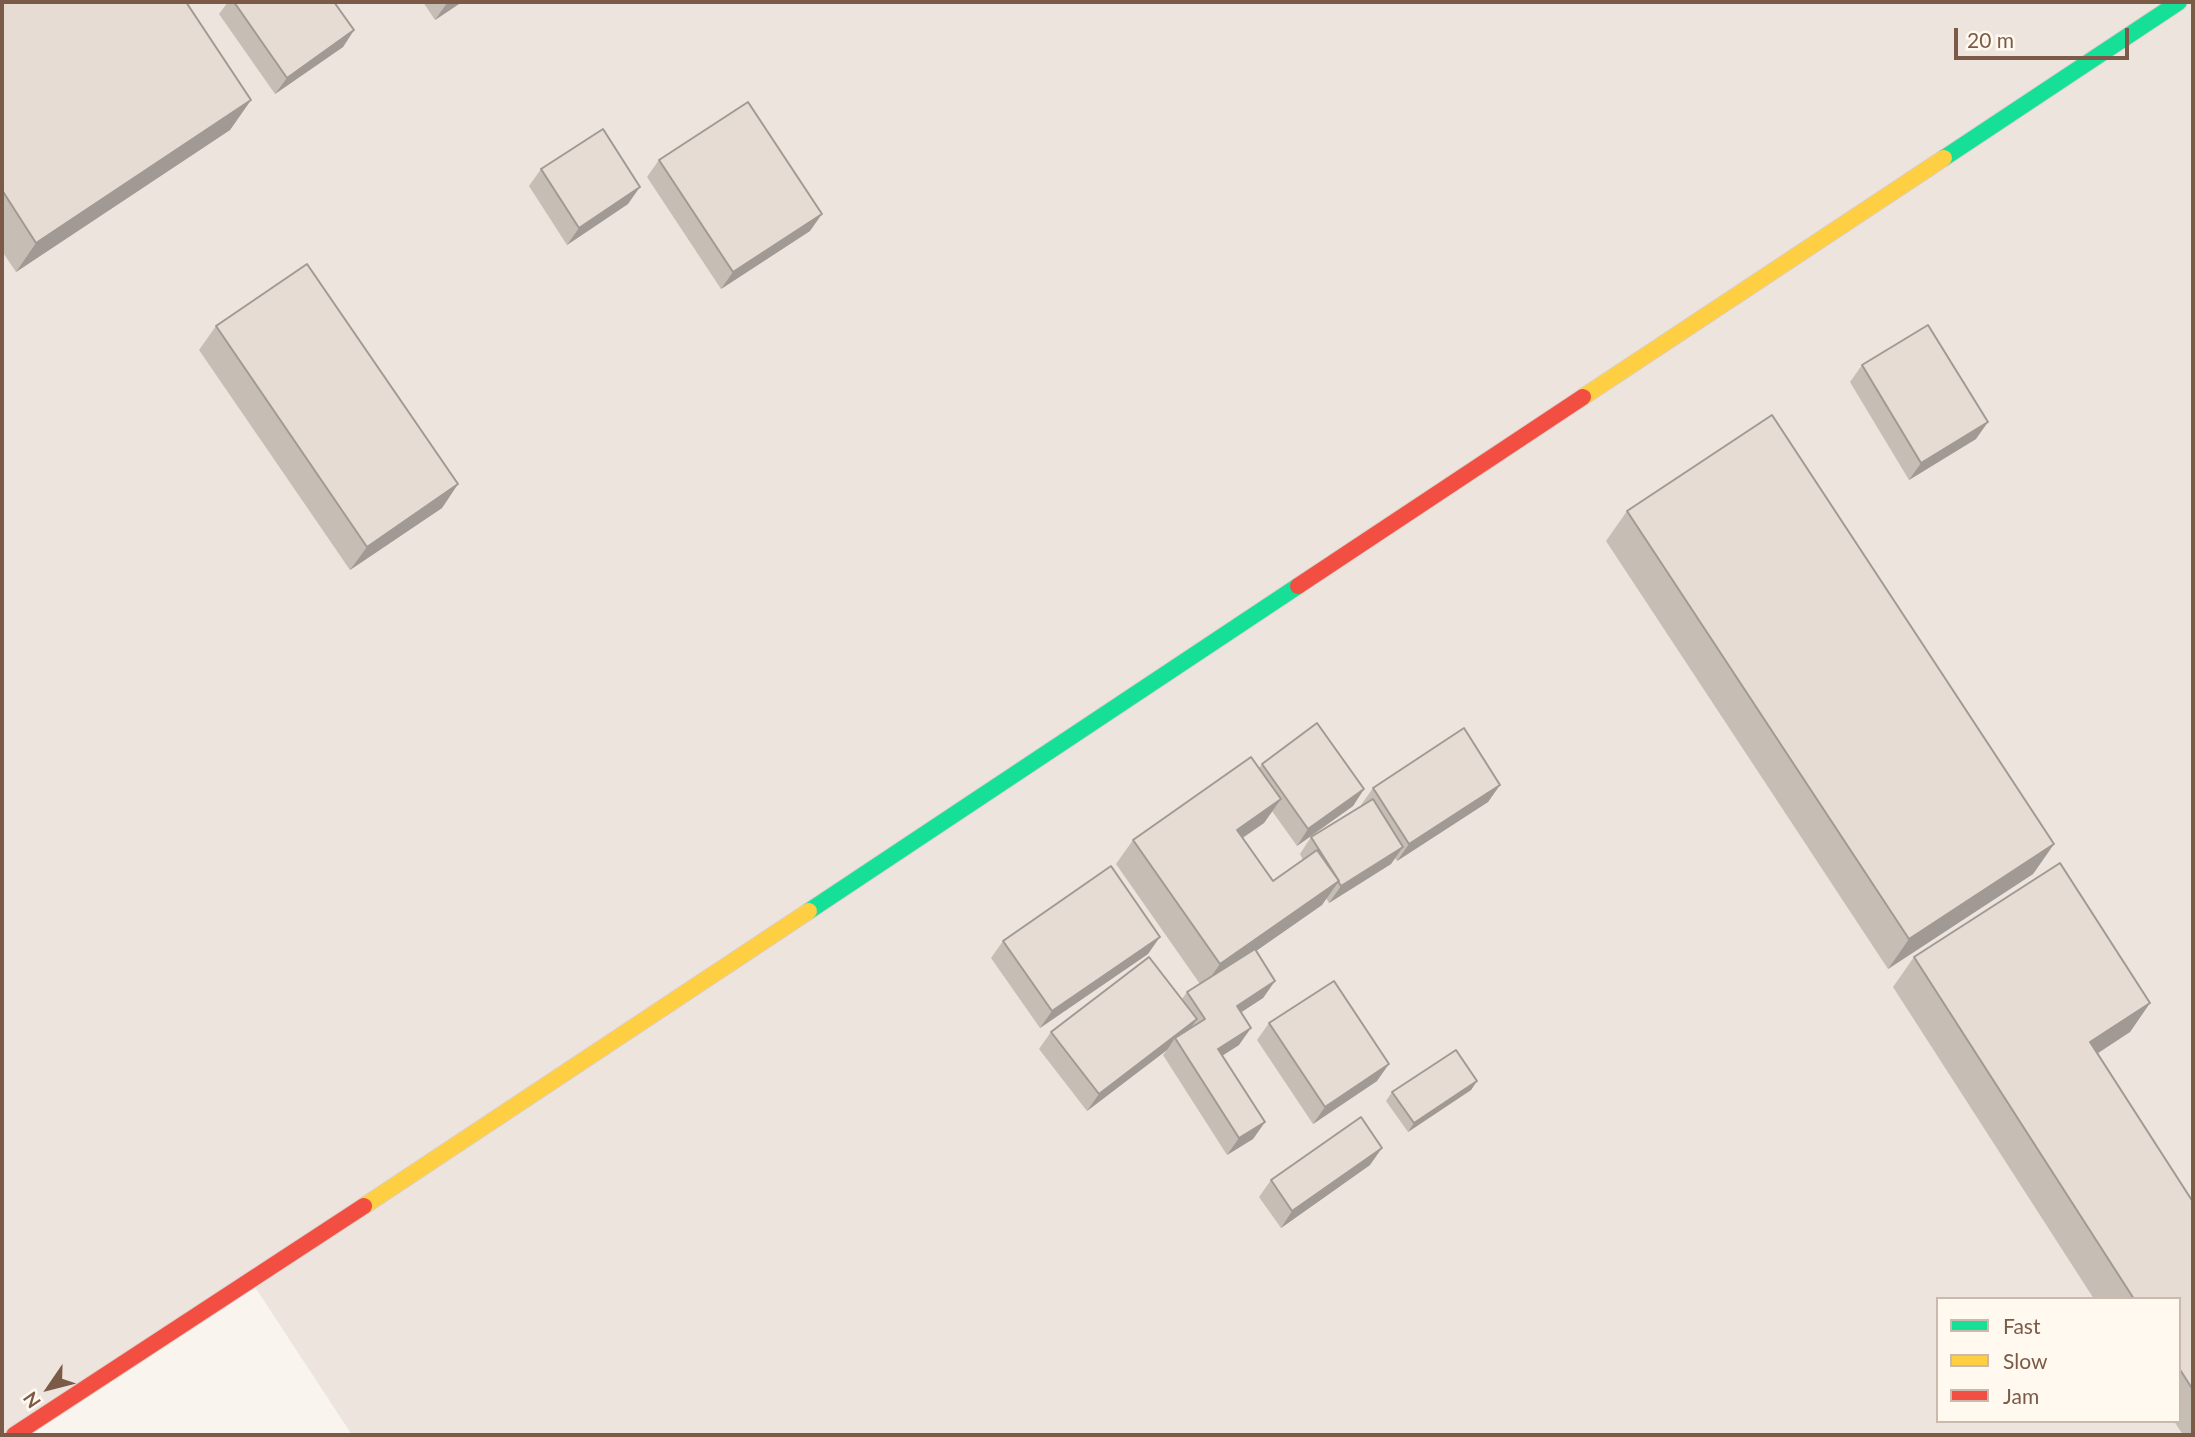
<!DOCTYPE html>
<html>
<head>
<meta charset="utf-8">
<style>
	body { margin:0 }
	#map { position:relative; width:2195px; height:1437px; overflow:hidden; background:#f9f4ed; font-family:Lato,sans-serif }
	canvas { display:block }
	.frame { position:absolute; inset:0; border:4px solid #7c5a48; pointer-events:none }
	.legend { position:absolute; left:1936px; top:1297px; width:245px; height:126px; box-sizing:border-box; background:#fff9f0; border:2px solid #cbb9ad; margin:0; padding:9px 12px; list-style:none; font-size:21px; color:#7c5a48 }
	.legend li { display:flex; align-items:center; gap:14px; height:35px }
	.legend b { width:35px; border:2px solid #cbb9ad }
	.north { position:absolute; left:14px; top:1353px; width:70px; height:70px; -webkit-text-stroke:5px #fff9f0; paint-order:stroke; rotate:235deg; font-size:19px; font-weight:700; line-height:28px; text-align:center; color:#7c5a48 }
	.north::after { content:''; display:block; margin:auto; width:24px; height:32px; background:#7c5a48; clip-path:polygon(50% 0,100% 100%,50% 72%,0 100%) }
	.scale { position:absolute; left:1954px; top:28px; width:175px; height:32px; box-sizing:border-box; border:4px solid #7c5a48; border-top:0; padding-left:9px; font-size:21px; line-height:24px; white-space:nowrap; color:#7c5a48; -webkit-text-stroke:5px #fff9f0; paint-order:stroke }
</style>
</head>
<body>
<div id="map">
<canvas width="2195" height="1437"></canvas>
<div class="frame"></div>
<ul class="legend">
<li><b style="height:9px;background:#16e098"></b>Fast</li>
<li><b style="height:9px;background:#ffcf43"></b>Slow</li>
<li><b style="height:9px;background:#f24e42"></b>Jam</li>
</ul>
<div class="north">N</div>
<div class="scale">20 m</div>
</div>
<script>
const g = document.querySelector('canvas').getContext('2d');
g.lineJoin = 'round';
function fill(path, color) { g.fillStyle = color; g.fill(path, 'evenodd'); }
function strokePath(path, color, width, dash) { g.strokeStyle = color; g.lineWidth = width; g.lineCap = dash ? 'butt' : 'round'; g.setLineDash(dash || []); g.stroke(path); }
fill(new Path2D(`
	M 2,2 L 2193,2 L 2193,1435 L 352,1435 L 251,1281 L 2,1435 ZM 1938,1299 L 2179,1299 L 2179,1421 L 1938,1421 Z`), '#ede4dd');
const fast = new Path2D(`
	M 1944,158 L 2179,2
	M 809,911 L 1298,586`);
const slow = new Path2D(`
	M 1583,397 L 1944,158
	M 364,1206 L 809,911`);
const jam = new Path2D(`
	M 1298,586 L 1583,397
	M 14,1435 L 364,1206`);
strokePath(fast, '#dbd0ca', 18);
strokePath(slow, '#dbd0ca', 18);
strokePath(jam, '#dbd0ca', 18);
strokePath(fast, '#16e098', 16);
strokePath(slow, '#ffcf43', 16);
strokePath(jam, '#f24e42', 16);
fill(new Path2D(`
	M 2,2 L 251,100 L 230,130 L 16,272 L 2,251 Z
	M 228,2 L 334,2 L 354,30 L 343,47 L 275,94 L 219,14 Z
	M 423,2 L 462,2 L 435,20 Z
	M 659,160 L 810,231 L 721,289 L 647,177 Z
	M 541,169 L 628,204 L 567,245 L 529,186 Z
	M 216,326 L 458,484 L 442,508 L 350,570 L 199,350 Z
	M 1862,365 L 1976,439 L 1909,480 L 1850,382 Z
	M 1627,511 L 2054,844 L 2033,874 L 1888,969 L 1606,541 Z
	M 1262,764 L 1364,789 L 1353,806 L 1297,846 L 1272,811 L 1264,823 L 1243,838 L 1273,881 L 1303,860 L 1300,854 L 1311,837 L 1362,806 L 1361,805 L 1373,788 L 1500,785 L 1488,802 L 1397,861 L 1395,858 L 1391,864 L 1329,903 L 1326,898 L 1322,905 L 1256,951 L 1275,981 L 1263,998 L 1241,1012 L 1239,1045 L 1222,1056 L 1265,1122 L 1253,1139 L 1227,1155 L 1163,1055 L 1167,1050 L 1087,1111 L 1039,1049 L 1051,1032 L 1182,999 L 1187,992 L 1200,984 L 1116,864 L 1133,840 L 1259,768 Z
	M 1003,941 L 1148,954 L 1040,1028 L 991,958 Z
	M 1914,957 L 2150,1003 L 2130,1032 L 2098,1053 L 2193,1202 L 2193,1435 L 2183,1435 L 2174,1421 L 2179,1421 L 2179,1299 L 2094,1299 L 1893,987 Z
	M 1269,1023 L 1377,1081 L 1313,1124 L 1257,1040 Z
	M 1477,1081 L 1471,1090 L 1408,1132 L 1386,1101 L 1392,1092 Z
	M 1370,1165 L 1281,1228 L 1259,1197 L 1271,1180 Z`), '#c6bdb5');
fill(new Path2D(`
	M 448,2 L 462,2 L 435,20 L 447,3 Z
	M 354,30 L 343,47 L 275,94 L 287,78 Z
	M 251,100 L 230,130 L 16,272 L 36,243 Z
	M 640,187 L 628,204 L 567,245 L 579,228 Z
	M 822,214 L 810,231 L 721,289 L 733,272 Z
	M 1988,422 L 1976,439 L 1909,480 L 1921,463 Z
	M 458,484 L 442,508 L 350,570 L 367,547 Z
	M 1500,785 L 1488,802 L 1397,861 L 1409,844 Z
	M 1364,789 L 1353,806 L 1297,846 L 1308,829 Z
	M 1281,799 L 1264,823 L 1220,853 L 1237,830 Z
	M 2054,844 L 2033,874 L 1888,969 L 1909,939 Z
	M 1403,847 L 1391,864 L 1329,903 L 1341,886 Z
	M 1339,881 L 1322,905 L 1203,988 L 1220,964 Z
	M 1160,937 L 1148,954 L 1040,1028 L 1052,1011 Z
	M 1275,981 L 1263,998 L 1225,1023 L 1237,1006 Z
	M 2150,1003 L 2130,1032 L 2069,1072 L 2090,1042 Z
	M 1197,1019 L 1185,1036 L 1175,1038 L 1167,1050 L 1087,1111 L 1099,1094 Z
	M 1251,1028 L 1239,1045 L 1206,1066 L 1218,1049 Z
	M 1389,1064 L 1377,1081 L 1313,1124 L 1325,1107 Z
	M 1477,1081 L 1471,1090 L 1408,1132 L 1414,1123 Z
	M 1265,1122 L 1253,1139 L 1227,1155 L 1239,1138 Z
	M 1382,1148 L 1370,1165 L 1281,1228 L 1292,1211 Z`), '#a19a94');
const building = new Path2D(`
	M 2,2 L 186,2 L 251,100 L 36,243 L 2,190 Z
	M 234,2 L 334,2 L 354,30 L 287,78 Z
	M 748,102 L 822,214 L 733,272 L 659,160 Z
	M 603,129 L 640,187 L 579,228 L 541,169 Z
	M 307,264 L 458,484 L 367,547 L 216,326 Z
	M 1928,325 L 1988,422 L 1921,463 L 1862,365 Z
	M 1772,415 L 2054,844 L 1909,939 L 1627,511 Z
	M 1317,723 L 1364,789 L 1308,829 L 1262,764 Z
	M 1464,728 L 1500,785 L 1409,844 L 1373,788 Z
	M 1251,757 L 1281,799 L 1237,830 L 1273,881 L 1317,850 L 1339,881 L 1220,964 L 1133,840 Z
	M 1373,799 L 1403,847 L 1341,886 L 1338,881 L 1339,881 L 1311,837 Z
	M 2060,863 L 2150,1003 L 2090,1042 L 2193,1202 L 2193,1390 L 2179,1368 L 2179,1299 L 2134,1299 L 1914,957 Z
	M 1111,866 L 1160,937 L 1052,1011 L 1003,941 Z
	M 1255,949 L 1275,981 L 1237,1006 L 1251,1028 L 1218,1049 L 1265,1122 L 1239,1138 L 1175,1038 L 1205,1019 L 1187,992 Z
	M 1149,957 L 1197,1019 L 1099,1094 L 1051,1032 Z
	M 1334,981 L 1389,1064 L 1325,1107 L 1269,1023 Z
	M 1456,1050 L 1477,1081 L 1414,1123 L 1392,1092 Z
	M 1361,1117 L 1382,1148 L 1292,1211 L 1271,1180 Z`);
fill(building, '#e6dcd3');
strokePath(building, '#a19a94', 2);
</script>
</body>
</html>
